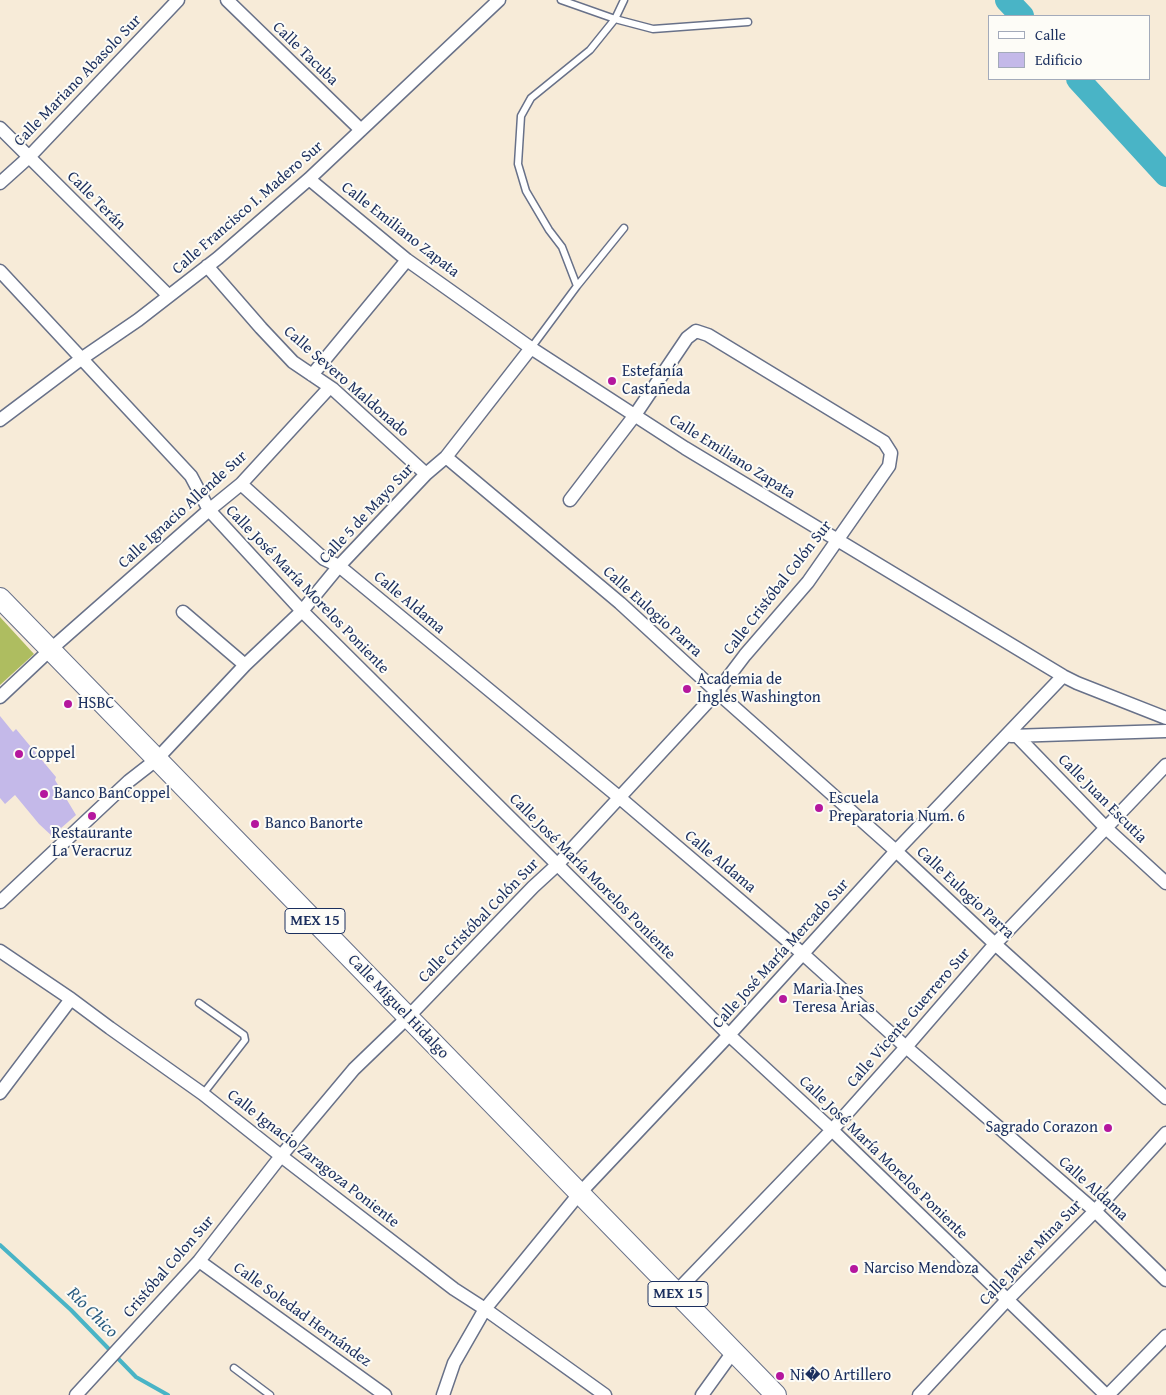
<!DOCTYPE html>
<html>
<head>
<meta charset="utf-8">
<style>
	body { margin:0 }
	#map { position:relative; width:1166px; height:1395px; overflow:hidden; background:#f7ebd8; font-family:"Gentium Book Plus",serif }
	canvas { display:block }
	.legend { position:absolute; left:988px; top:15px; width:162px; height:65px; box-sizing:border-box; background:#fdfcf7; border:1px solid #a3aaba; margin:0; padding:6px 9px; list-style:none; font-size:15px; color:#1b2f5e }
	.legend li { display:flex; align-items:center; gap:10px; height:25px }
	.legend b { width:25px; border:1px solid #a3aaba }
</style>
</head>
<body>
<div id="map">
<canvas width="1166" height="1395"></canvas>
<ul class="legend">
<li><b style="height:6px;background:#fff"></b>Calle</li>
<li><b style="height:14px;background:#c4b9e9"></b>Edificio</li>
</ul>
</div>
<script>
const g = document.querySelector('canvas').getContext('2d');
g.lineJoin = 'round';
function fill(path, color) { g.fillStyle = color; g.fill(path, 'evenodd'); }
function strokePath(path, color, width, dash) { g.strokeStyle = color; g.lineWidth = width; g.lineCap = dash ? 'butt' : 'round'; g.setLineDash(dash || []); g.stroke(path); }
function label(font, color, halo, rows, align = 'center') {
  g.font = font + ' "Gentium Book Plus",serif'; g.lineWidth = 4; g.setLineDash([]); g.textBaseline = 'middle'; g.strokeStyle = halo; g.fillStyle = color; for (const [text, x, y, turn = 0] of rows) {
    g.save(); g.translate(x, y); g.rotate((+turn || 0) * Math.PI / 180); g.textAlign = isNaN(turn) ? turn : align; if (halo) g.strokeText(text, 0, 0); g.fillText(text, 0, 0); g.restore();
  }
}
fill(new Path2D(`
	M 0,617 L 34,654 L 0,685 Z`), '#aebd60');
strokePath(new Path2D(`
	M 0,1245 L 71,1310 L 136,1377 L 168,1395`), '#49b4c6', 4);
strokePath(new Path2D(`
	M 1007,0 L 1022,16
	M 1078,79 L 1166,175`), '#49b4c6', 24);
fill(new Path2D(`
	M 0,716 L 13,732 L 16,729 L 56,777 L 55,780 L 76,815 L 52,836 L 39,824 L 15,795 L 5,804 L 0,798 Z`), '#c4b9e9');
const lane = new Path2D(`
	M 561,0 L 615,19 L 653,29 L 748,22
	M 577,286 L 562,247 L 549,230 L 526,191 L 518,164 L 521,116 L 531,98 L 590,50 L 615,19 L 624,0
	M 531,348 L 577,286 L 624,228
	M 199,1003 L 244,1035 L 245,1040 L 203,1094
	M 234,1368 L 270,1395`);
const street = new Path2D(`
	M 227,0 L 361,130
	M 0,128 L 169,296
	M 309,179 L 407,260 L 531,348 L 685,448 L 1063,676 L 1077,683 L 1166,718
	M 0,183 L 29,157 L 178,0
	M 207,266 L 261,328 L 293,362 L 333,389 L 426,474
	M 0,271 L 191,476 L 209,510 L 302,611 L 729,1035 L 832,1130 L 1106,1395
	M 312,375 L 407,260
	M 0,420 L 81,359 L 138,320 L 218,258 L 309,179 L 499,0
	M 446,457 L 620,603 L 717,692 L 896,851 L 995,944 L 1166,1098
	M 241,484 L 324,559 L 339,566 L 620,798 L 803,954 L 906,1047 L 1095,1211 L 1166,1280
	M 183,612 L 245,665
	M 0,697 L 51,649 L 209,510 L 241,484 L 330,387
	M 1011,736 L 1166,731
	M 1017,736 L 1106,828 L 1166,883
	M 0,902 L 129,781 L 156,760 L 245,665 L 302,611 L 339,566 L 426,474 L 446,457 L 531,348
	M 0,951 L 71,999 L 110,1028 L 203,1094 L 281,1156 L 454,1289 L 485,1309 L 605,1395
	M 0,1093 L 71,999
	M 199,1261 L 385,1395
	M 676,1292 L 832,1130 L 906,1047 L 995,944 L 1166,765
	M 76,1395 L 199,1261 L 281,1156 L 354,1069 L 408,1017 L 533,887 L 557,865 L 717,692 L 745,655 L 808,582 L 889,466 L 891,453 L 884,442 L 708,335 L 696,331 L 687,338 L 635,415 L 570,500
	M 443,1395 L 454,1363 L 485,1309 L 579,1194 L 729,1035 L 896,851 L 1063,676
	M 702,1395 L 733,1352
	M 919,1395 L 1007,1300 L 1095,1211 L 1166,1133
	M 1108,1395 L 1166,1336`);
const primary = new Path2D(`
	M 0,598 L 776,1395`);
strokePath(lane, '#687189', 9);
strokePath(street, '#687189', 15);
strokePath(primary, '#687189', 22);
strokePath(lane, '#fff', 6);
strokePath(street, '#fff', 12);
strokePath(primary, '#fff', 20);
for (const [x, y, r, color] of [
	[612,381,5,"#b5179e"],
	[687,689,5,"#b5179e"],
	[68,704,5,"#b5179e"],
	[19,754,5,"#b5179e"],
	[44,794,5,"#b5179e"],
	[819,808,5,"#b5179e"],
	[92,816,5,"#b5179e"],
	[255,824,5,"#b5179e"],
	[783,999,5,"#b5179e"],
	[1108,1128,5,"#b5179e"],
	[854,1269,5,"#b5179e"],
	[780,1376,5,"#b5179e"]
]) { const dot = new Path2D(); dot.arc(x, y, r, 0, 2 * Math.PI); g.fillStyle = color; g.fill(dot); strokePath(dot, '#fdfcf7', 2); }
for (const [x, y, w] of [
	[315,921,60],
	[678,1294,60]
]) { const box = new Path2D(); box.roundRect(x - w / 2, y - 12.5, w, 25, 4); g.fillStyle = '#fdfcf7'; g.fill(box); strokePath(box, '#1b2f5e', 1); }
label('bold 15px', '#1b2f5e', null, [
	["MEX 15",315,921],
	["MEX 15",678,1294]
]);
label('16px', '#1b2f5e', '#fdfcf7', [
	["Calle Tacuba",305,54,44],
	["Calle Mariano Abasolo Sur",78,81,-46],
	["Calle Terán",96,201,45],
	["Calle Francisco I. Madero Sur",248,208,-41],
	["Calle Emiliano Zapata",400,230,38],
	["Calle Severo Maldonado",346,382,41],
	["Calle Emiliano Zapata",732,457,32],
	["Calle Ignacio Allende Sur",183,510,-42],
	["Calle 5 de Mayo Sur",367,514,-47],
	["Calle Cristóbal Colón Sur",778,588,-52],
	["Calle José María Morelos Poniente",307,590,46],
	["Calle Aldama",409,603,40],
	["Calle Eulogio Parra",652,612,42],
	["Calle Juan Escutia",1102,799,45],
	["Calle Aldama",720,862,40],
	["Calle José María Morelos Poniente",592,877,45],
	["Calle Eulogio Parra",965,893,43],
	["Calle Cristóbal Colón Sur",479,921,-46],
	["Calle José María Mercado Sur",781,954,-48],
	["Calle Miguel Hidalgo",398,1007,46],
	["Calle Vicente Guerrero Sur",909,1018,-49],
	["Calle José María Morelos Poniente",883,1158,44],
	["Calle Ignacio Zaragoza Poniente",313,1159,38],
	["Calle Aldama",1093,1189,42],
	["Calle Javier Mina Sur",1031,1253,-46],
	["Cristóbal Colon Sur",169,1267,-49],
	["Calle Soledad Hernández",302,1315,36]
]);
label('16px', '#1b2f5e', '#fdfcf7', [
	["Estefanía",622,372],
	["Castañeda",622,390],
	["Academia de",697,680],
	["Ingles Washington",697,698],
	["HSBC",78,704],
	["Coppel",29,754],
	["Banco BanCoppel",54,794],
	["Escuela",829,799],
	["Preparatoria Num. 6",829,817],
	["Banco Banorte",265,824],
	["Restaurante",92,834,"center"],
	["La Veracruz",92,852,"center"],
	["Maria Ines",793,990],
	["Teresa Arias",793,1008],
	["Sagrado Corazon",1098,1128,"right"],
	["Narciso Mendoza",864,1269],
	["Ni�O Artillero",790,1376]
], 'left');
label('italic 18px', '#2b5e82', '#fdfcf7', [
	["Río Chico",92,1313,45]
]);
</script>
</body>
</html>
